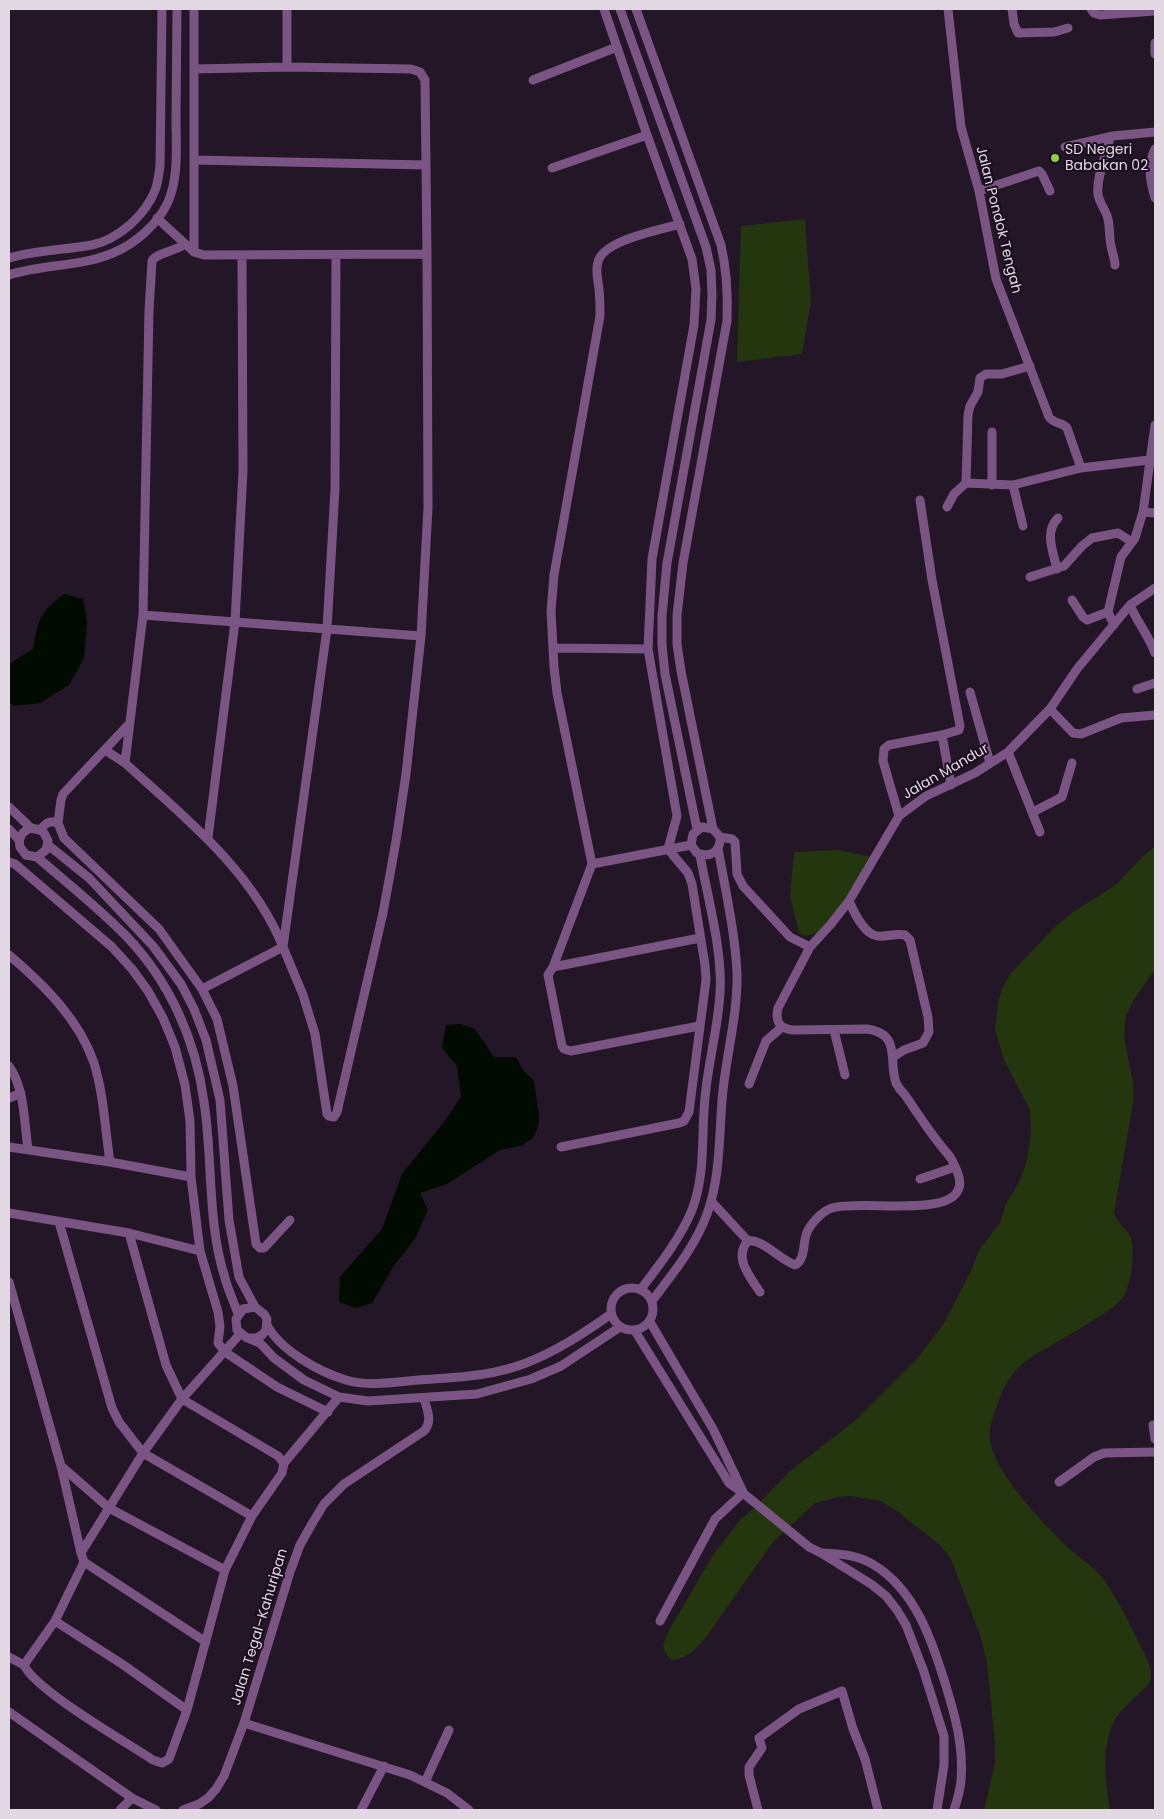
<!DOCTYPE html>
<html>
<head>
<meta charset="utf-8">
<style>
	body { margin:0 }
	#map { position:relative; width:1164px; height:1819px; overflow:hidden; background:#231626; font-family:Poppins,sans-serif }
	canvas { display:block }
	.frame { position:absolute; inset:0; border:10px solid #e2d8e4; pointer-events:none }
</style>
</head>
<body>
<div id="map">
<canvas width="1164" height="1819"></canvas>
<div class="frame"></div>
</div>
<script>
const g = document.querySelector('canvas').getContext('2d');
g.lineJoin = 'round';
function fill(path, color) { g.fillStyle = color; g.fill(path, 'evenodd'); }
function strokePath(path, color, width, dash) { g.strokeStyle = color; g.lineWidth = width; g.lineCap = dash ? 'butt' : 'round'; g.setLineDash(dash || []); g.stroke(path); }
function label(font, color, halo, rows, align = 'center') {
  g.font = font + ' Poppins,sans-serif'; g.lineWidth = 4; g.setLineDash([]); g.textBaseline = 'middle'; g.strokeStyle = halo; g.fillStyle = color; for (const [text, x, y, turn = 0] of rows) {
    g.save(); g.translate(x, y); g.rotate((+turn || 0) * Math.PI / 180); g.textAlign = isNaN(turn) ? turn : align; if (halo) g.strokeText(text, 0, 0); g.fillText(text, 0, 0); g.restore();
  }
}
fill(new Path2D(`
	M 805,219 L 811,302 L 802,354 L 737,362 L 741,226 Z
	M 1155,846 L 1155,970 L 1136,996 L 1126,1015 L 1124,1036 L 1133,1083 L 1133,1103 L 1114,1213 C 1117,1223 1125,1227 1130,1236 C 1136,1246 1131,1283 1125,1294 C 1122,1300 1117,1304 1112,1308 C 1096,1319 1080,1329 1064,1338 C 1049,1347 1032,1355 1019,1367 C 1008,1378 1002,1391 997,1406 C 993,1416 989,1428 990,1439 C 993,1472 1048,1529 1072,1551 C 1082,1559 1093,1567 1101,1576 C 1116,1595 1126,1617 1137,1639 C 1143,1652 1156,1670 1149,1684 C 1138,1696 1124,1705 1116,1718 C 1100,1744 1106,1782 1110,1810 L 984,1810 L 995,1763 L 995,1745 L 987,1662 L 980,1635 L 951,1559 L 941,1546 L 897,1511 L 881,1501 L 851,1496 L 838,1497 L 815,1503 L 773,1542 L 707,1636 C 696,1648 689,1659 671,1660 L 666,1654 L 663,1645 L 668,1632 L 713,1555 L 740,1520 L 753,1509 L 789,1472 L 857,1419 L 917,1359 L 944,1323 L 971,1271 L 979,1250 L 1000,1223 L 1005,1206 L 1019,1182 L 1024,1169 L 1027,1159 L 1031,1134 L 1030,1110 L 1004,1060 L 995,1030 L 998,1003 L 1002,989 L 1010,974 L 1055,927 L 1073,912 L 1117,884 L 1140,859 Z
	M 838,850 L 872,857 L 836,913 L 817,933 L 805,936 L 799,933 L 790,896 L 794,852 Z`), '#23360e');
fill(new Path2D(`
	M 64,594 L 83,599 L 87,624 L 84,658 L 69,685 L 40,703 L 13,706 L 9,702 L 9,664 L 33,649 C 38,619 40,612 64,594 Z
	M 461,1024 L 475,1029 L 494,1057 L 516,1057 L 523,1070 L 534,1081 L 539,1115 L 538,1127 L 533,1138 L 521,1146 L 500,1150 L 447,1184 L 420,1193 L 428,1210 L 415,1239 L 395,1264 L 372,1303 L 356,1308 L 339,1302 L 340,1277 L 382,1229 L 402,1174 L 444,1122 L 461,1097 L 457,1066 L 442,1048 L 446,1025 Z`), '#020b00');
strokePath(new Path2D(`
	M 194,9 L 194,252
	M 620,9 L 706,247 L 711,270 L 712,295 L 711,320 L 667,563 L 662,616 L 662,645 L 665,674 L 697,829
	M 636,9 L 721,245 C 727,271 728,295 727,321 L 683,563 L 677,615 L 677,644 L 681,671 L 713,829 L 720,837 C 721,852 710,858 697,853 L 691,845 L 693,834 L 702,827 L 713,829
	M 948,9 L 961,127 L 979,191 L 996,279 L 1049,417 C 1054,424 1062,422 1067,428 L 1081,468 L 1149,460
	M 1012,9 L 1014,24 L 1018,33 L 1054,32 L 1068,28
	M 1091,9 L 1094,13 L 1100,15 L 1155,11
	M 1155,43 L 1155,54
	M 287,67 L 287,9
	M 195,69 L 287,67 L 411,69 L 420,72 L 425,80 L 427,254
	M 533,80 L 617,47
	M 1110,137 C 1107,154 1096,177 1098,194 C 1099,203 1106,210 1108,219 C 1110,228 1109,237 1111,246 C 1112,253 1115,258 1115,265
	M 1065,147 L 1113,136 L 1155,132
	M 1155,149 C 1147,165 1150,181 1155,198
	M 194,160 L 426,165
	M 552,168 L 647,135
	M 979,191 L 1039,171 L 1042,174 L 1050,191
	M 680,224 C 660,230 603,240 598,262 C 595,270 598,280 599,289 C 600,298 600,307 600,316 L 554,575 L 551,611 L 554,667 L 557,693 L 592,864 L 553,967 L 548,975 L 562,1046 L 564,1049 L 571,1051 L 699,1026
	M 185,244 C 176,251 156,253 152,261 L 149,310 L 143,615 L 125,763 C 184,817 252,870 283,947 L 327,629 L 335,489 L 336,255
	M 242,256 L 243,471 L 235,622 L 421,636
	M 9,258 C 36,250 64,250 92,245 C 119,239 146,215 156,188 C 158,181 159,173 160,166 L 162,9
	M 9,275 C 43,264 80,267 113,253 C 135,244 158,224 168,202 C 179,177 176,146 176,119 C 176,83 177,46 177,9
	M 966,483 L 968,415 L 970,406 L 978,392 L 980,378 L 986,374 L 1002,374 L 1030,366
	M 992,485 L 992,432
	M 1013,485 L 1023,526
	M 947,507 L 954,494 L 966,483 L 1013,485 L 1081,468
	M 1143,512 L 1155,513
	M 1057,569 C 1053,551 1044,532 1058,518
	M 1030,577 L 1064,566 L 1082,546 L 1092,538 L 1118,533 L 1132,542
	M 1072,600 L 1083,617 L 1087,620 L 1108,612
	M 1130,605 C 1137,622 1149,636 1155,653
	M 143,615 L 235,622 L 208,838
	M 1114,625 L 1108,612 L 1121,557 L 1135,538 L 1143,512 L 1155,425
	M 554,648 L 648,649 L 652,559 L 694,325 L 696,289 L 692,259 L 647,135 L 604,9
	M 1137,689 L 1155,683
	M 970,692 L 990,763
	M 1050,709 L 1073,733 L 1081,734 L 1121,718 L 1155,715
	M 129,724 L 63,794 L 61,800 L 58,823 L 64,838 L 159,929 L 202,989 L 283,947 L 303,995 L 315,1034 L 327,1114 L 329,1116 L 334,1117 L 337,1112 L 383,913 L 396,841 L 406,774 L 421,636 L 428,508 L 427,254 L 204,255 L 194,252 L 157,218
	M 942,735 L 951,785
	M 105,750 L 125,763
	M 1008,752 L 1040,832
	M 9,807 L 31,828 L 40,830 L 44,833 L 48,841 L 46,850 L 37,857 L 26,855 L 20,847 C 18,838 22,831 31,828
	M 1033,812 L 1062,797 L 1072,763
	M 899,816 L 883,761 L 884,749 L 889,745 L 942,735 L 959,730 L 960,726 L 932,580 L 920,500
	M 9,829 L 19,840
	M 40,830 C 46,823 49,820 58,823
	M 720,837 L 732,839 L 735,842 L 737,874 L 743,886 L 790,937 L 810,947 L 831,924 L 849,901 L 899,816 L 926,796 L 975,773 L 1008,752 L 1050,709 L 1077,669 L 1130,605 L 1155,588
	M 48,845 L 89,878 L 153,946 L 181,984 L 194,1009 L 206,1040 L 220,1100 L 229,1220 L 239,1277 L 255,1307 L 264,1314 L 267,1319 L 266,1330 L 262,1335 L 256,1338 L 247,1338 L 237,1330 L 236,1319 L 243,1309 L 255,1307
	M 37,857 C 67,883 99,908 127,937 C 170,982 196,1041 204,1102 C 213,1160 207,1222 225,1278 C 228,1290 234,1302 238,1314
	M 9,862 L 15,864 L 112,947 L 132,969 L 148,991 L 163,1018 L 175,1047 L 185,1085 L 190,1121 L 191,1177 L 200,1251 L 218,1312 L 220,1326 L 218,1343 L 225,1352 L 277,1387 L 328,1412
	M 592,864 L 691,845
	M 849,901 C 854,912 864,935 878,936 C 887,937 896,933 905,935 L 910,940 L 928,1017 L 929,1032 L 923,1043 L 904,1050 L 893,1057
	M 9,955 C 44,985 79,1019 94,1063 C 104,1095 105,1130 110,1162
	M 553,967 L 700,938
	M 202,989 L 217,1019 L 233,1086 L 256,1244 L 260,1248 L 264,1248 L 290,1220
	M 834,1030 L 845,1075
	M 9,1066 C 25,1089 24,1122 28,1149
	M 749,1084 L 766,1041 L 782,1027
	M 9,1098 L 21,1093
	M 9,1147 L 110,1162 L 191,1177
	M 561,1147 L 679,1123 L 684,1121 L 689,1112 L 706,980 L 705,965 L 692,884 L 688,873 L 668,849 L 677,816 L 648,649
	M 920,1179 L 955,1167
	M 711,1201 L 748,1241
	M 9,1213 L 129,1233 L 200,1251
	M 59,1222 L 112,1408 L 119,1422 L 143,1453 L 252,1516
	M 129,1233 L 166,1365 L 182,1399 L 278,1456 L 284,1463 L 282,1473 L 252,1516 L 225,1570 L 187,1710 L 169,1759 L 162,1763 L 153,1760 C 126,1742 35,1690 24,1665 L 55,1621 L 84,1562 L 81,1553 L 143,1453 L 182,1399 L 240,1334
	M 9,1282 L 61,1466 L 81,1553
	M611 1309a21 21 0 1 1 42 0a21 21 0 1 1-42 0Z
	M 641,1289 C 660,1264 680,1239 692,1210 C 706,1173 701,1136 705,1098 C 708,1063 718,1028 720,993 C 723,952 707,895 700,855
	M 760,1292 C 750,1277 733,1257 748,1241 C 763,1239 780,1260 795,1265 C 805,1260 803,1245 806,1235 C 809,1225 822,1211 832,1208 C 859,1200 943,1216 957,1192 C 964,1182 956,1169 952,1160 C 948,1153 942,1148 938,1142 C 926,1127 916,1111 905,1095 C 902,1092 898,1087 896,1083 C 888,1061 902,1034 867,1029 L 792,1030 C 779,1028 775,1021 778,1008 L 810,947
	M 652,1301 C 673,1273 695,1247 707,1214 C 720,1179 719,1139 722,1101 C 725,1059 738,1016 737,973 C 735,931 725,889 718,848
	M 650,1322 L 713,1429 L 743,1492
	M 267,1325 C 280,1350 319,1372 346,1380 C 369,1387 395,1382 418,1380 C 456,1377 490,1377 526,1363 C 557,1351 584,1333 611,1314
	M 635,1331 L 729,1483 L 743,1493 L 809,1547 L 821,1553 L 871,1584 L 886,1596 L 897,1610 L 906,1625 L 923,1669 L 944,1736 L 944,1765 L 937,1810
	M 250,1339 L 260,1343 L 274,1358 L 304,1380 L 339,1397 L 368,1401 L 477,1394 L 531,1379 L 561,1366 L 620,1327
	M 1153,1425 L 1155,1439
	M 284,1463 L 339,1397
	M 61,1466 L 109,1508 L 225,1570
	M 1059,1482 L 1094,1457 L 1104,1453 L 1155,1452
	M 823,1553 C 842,1554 858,1555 874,1565 C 915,1590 932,1640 945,1683 C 955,1715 964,1747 961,1781 C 960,1790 957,1801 954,1810
	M 84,1562 L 206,1642
	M 55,1621 L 122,1664 L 187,1710
	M 660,1621 L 715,1519 L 743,1493
	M 9,1657 L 24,1665
	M 9,1712 L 132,1798 L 156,1810
	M 244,1723 L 410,1775 L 447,1793 L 469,1810
	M 425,1782 L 449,1730
	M 120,1810 L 132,1798
	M 183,1810 L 199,1804 L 208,1798 L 216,1789 L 224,1776 L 244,1723 L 290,1572 L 300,1545 L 313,1522 L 324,1504 L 344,1484 L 424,1431 C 433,1421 427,1410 424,1398
	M 361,1810 L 384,1766
	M 758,1810 L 749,1775 L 749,1767 L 762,1748 L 759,1738 L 799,1709 L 842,1691 L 853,1729 L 865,1759 L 878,1810`), '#7a5583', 9);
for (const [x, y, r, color] of [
	[1055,158,5,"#8dce44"]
]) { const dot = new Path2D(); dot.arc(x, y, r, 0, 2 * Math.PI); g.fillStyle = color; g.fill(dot); strokePath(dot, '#1a0d1d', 2); }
label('14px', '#e2d8e4', '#1a0d1d', [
	["SD Negeri",1065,150],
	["Babakan 02",1065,166]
], 'left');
label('14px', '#e2d8e4', '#1a0d1d', [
	["Jalan Pondok Tengah",998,220,76],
	["Jalan Mandur",946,772,-30],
	["Jalan Tegal–Kahuripan",260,1627,-73]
]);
</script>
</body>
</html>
